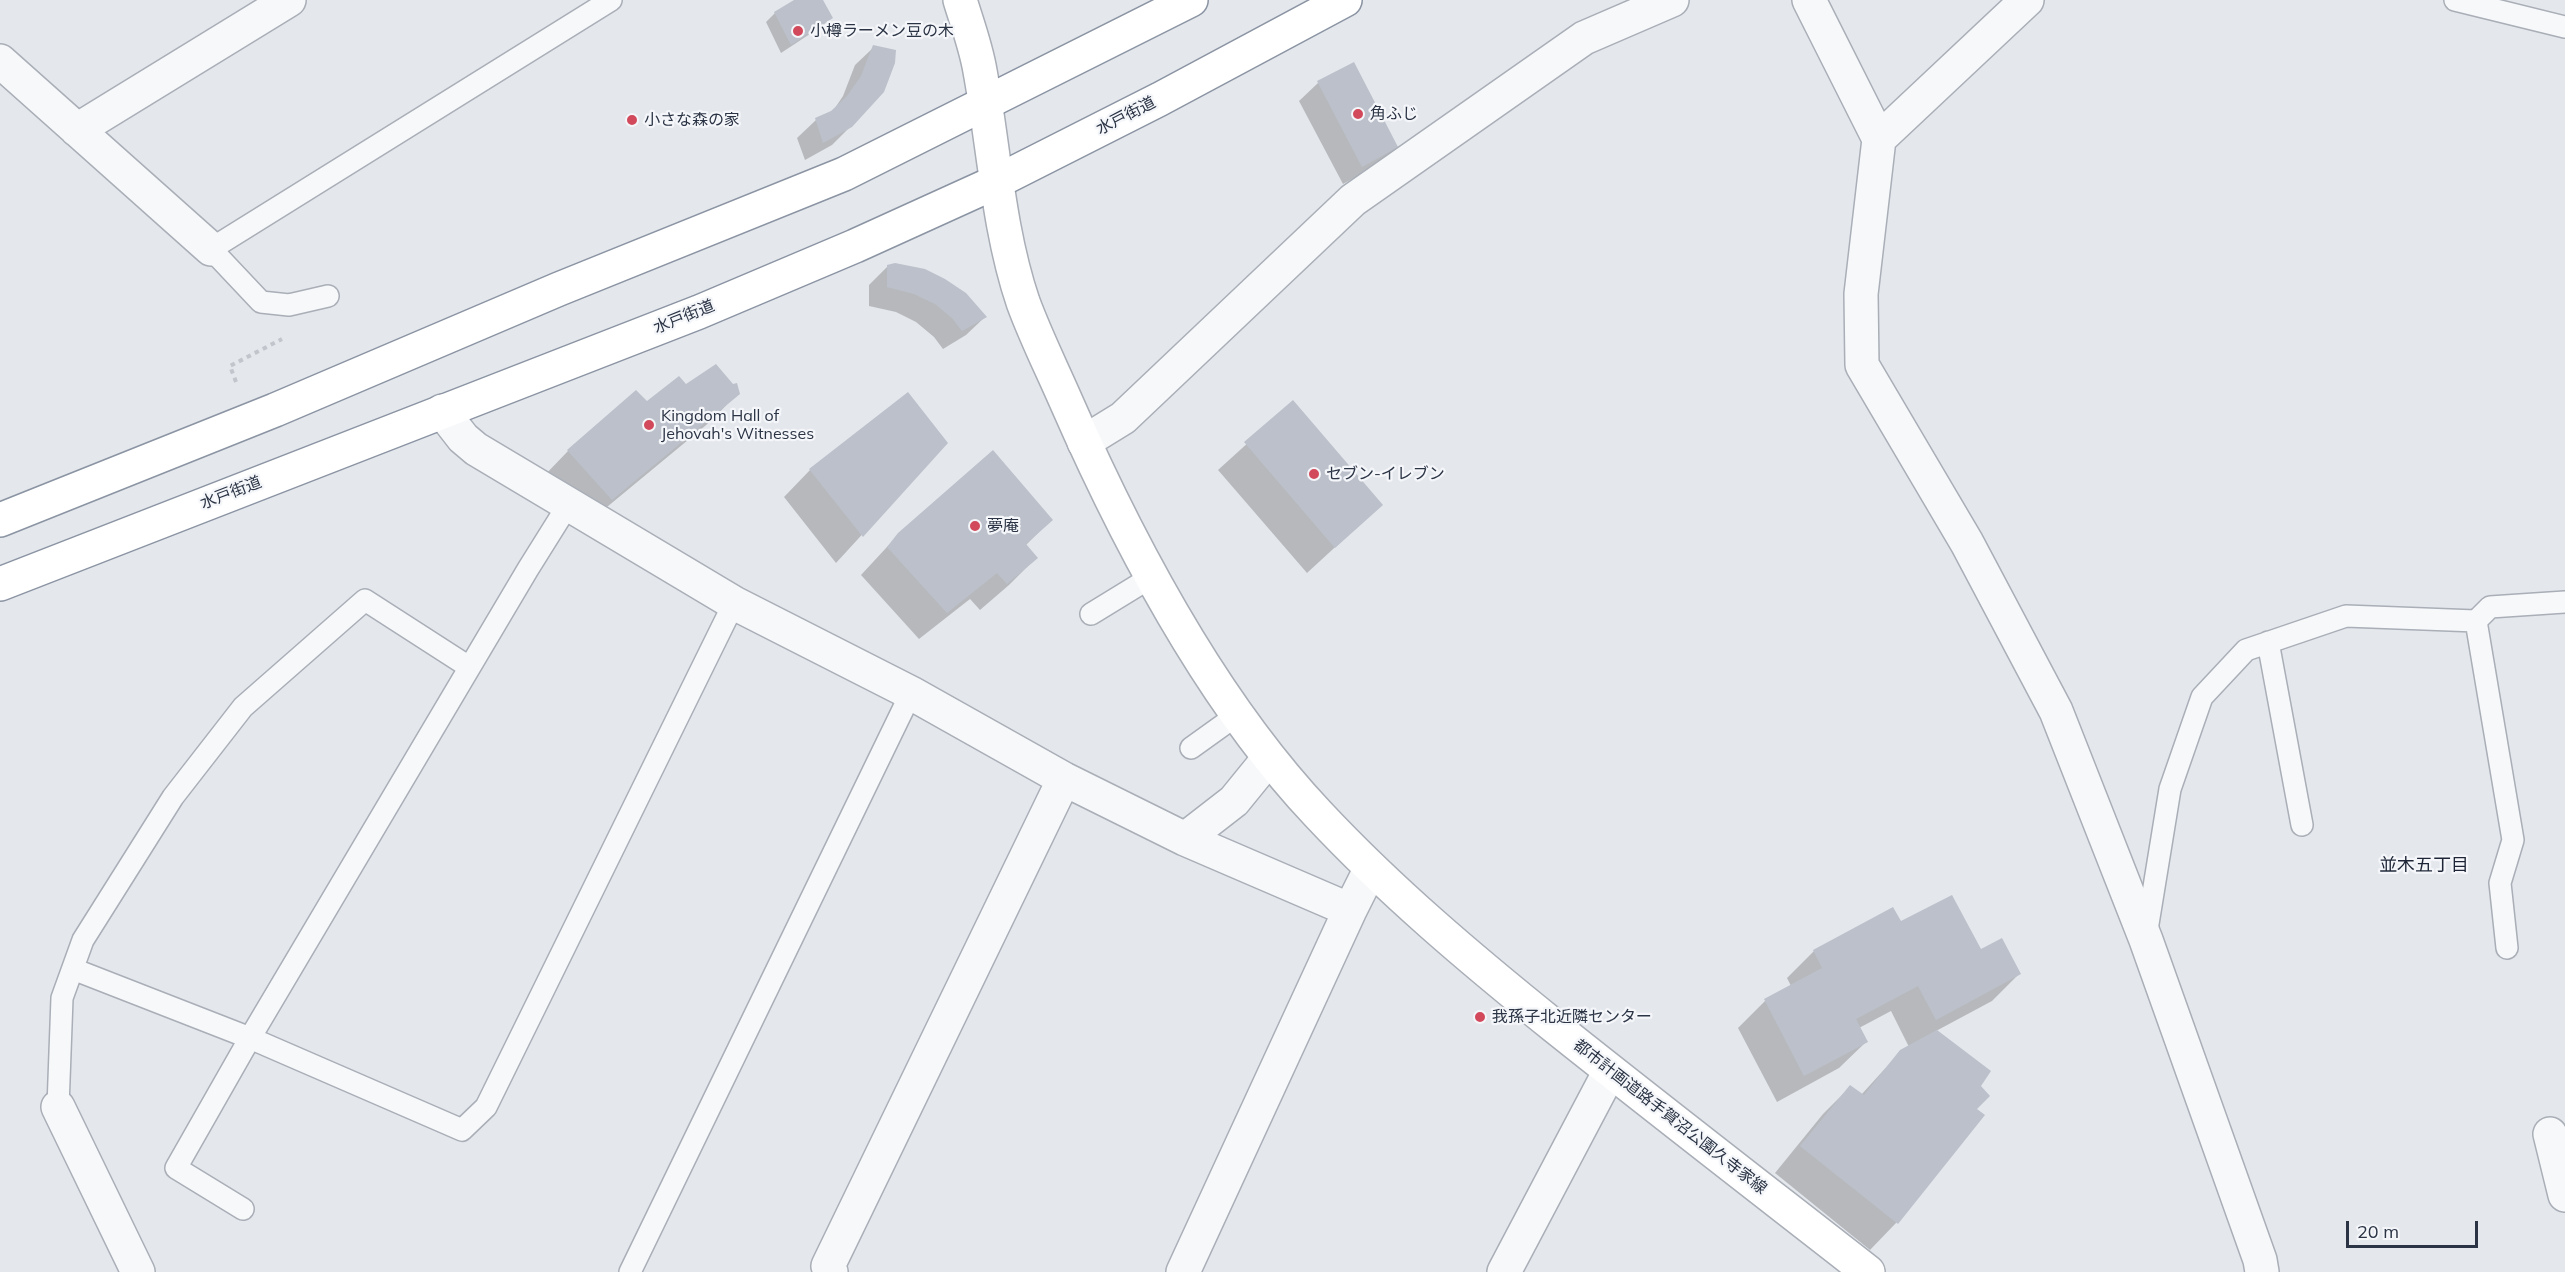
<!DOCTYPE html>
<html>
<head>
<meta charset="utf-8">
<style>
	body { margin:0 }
	#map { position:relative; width:2565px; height:1272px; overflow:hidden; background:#e4e7ec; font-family:Mulish,sans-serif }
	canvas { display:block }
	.scale { position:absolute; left:2346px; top:1221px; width:132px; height:27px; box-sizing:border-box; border:3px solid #2b3445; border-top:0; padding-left:8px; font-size:18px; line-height:21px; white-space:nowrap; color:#2b3445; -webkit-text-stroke:4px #f4f6f9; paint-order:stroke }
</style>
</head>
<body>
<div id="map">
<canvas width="2565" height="1272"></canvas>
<div class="scale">20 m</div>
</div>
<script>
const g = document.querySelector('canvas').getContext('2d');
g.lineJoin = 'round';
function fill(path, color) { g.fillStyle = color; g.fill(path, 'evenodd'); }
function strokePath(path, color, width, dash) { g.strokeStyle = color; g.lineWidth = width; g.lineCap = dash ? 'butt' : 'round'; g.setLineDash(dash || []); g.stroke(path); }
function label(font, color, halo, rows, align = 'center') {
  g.font = font + ' Mulish,"Noto Sans JP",sans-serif'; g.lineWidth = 4.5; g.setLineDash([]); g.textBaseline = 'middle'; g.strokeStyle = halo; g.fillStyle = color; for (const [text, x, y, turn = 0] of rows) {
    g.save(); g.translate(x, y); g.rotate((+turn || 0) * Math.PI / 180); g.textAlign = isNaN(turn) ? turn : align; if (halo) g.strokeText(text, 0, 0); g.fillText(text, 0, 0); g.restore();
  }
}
fill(new Path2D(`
	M 797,0 L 821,0 L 831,17 L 822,26 L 781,53 L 766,22 L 775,13 Z
	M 874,47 L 851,126 L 832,145 L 805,160 L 797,138 L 816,120 L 833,111 L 843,96 L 855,65 Z
	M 1353,64 L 1397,147 L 1378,165 L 1343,184 L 1299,101 L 1318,83 Z
	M 888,266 L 985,317 L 966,335 L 943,349 L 934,337 L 916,322 L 896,312 L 869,306 L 869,285 Z
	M 686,386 L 738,393 L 711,421 L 584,526 L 542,478 L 568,451 L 647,403 Z
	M 1293,402 L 1381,505 L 1307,573 L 1218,470 Z
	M 946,443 L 836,563 L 784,497 L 810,470 Z
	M 1051,520 L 1026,545 L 1036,558 L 1009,585 L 980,610 L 970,599 L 919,639 L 861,575 L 899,534 Z
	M 1901,924 L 1981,951 L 2019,974 L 1992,1001 L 1936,1031 L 1979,1087 L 1975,1109 L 1983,1115 L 1896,1223 L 1870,1250 L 1775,1173 L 1823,1114 L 1850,1087 L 1861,1095 L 1901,1051 L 1909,1047 L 1891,1011 L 1859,1028 L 1866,1042 L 1839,1068 L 1777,1102 L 1738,1028 L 1765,1001 L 1791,986 L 1787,978 L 1814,951 Z`), '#0003');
fill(new Path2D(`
	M 794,0 L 823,0 L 833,18 L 791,45 L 774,12 Z
	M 873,45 L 896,50 L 895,63 L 884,92 L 852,127 L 823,143 L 815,118 L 831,111 L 847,96 L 861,76 Z
	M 1354,62 L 1398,147 L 1362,167 L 1317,81 Z
	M 895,263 L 925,269 L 945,279 L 966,293 L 987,317 L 962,331 L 952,318 L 935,304 L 914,294 L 887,287 L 887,265 Z
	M 716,364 L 733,384 L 737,383 L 740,394 L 612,500 L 567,450 L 636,390 L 647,401 L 679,376 L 686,384 Z
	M 908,392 L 948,443 L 863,537 L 809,469 Z
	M 1293,400 L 1383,505 L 1335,548 L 1244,442 Z
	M 993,450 L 1053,520 L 1026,544 L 1038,558 L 1007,584 L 997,573 L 947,613 L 887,547 L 898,533 Z
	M 1952,895 L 1981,949 L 2002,938 L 2021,974 L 1936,1020 L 1918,986 L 1856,1019 L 1868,1042 L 1804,1076 L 1764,999 L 1822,968 L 1813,950 L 1893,907 L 1901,921 Z
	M 1937,1030 L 1991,1071 L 1981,1086 L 1990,1096 L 1977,1109 L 1985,1115 L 1898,1224 L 1800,1146 L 1850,1085 L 1864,1095 L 1900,1050 Z`), '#bbc0ca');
const lane = new Path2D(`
	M 2455,0 L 2565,27
	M 328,296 L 289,305 L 261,302 L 211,249 L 611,0
	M 1091,614 L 1153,576
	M 2476,621 L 2513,840 L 2500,883 L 2507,948
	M 2268,642 L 2302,825
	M 1191,748 L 1237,715
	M 2146,936 L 2170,789 L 2202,697 L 2246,650 L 2346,616 L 2476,621 L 2490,607 L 2565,602
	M 73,969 L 250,1038 L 462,1130 L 486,1107 L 734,603
	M 58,1107 L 62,998 L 83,940 L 173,797 L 243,707 L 365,600 L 469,667
	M 243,1209 L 176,1168 L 250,1038 L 528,569 L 568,505
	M 630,1272 L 911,693`);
const street = new Path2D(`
	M 1809,0 L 1879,139 L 1861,294 L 1862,365 L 1967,543 L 2056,711 L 2146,940 L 2260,1260 L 2262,1272
	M 0,61 L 211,249
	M 77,130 L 289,0
	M 1879,139 L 2027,0
	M 442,411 L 463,438 L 476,449 L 734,603 L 911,693 L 1064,779 L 1185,839 L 1234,801 L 1269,758
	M 1084,442 L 1123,418 L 1353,200 L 1584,38 L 1672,0
	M 1185,839 L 1350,910
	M 58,1107 L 138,1272
	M 2550,1134 L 2565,1195
	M 831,1272 L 828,1266 L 1064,779
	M 1183,1272 L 1350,910 L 1371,868
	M 1504,1272 L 1610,1071`);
const secondary = new Path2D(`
	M 960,0 C 967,23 976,47 980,71 C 994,147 998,228 1023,302 C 1035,335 1051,367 1065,399 C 1127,541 1212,702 1318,814 C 1390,891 1472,960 1554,1026 C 1658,1109 1763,1190 1868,1272`);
const highway = new Path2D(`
	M 0,520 L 275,410 L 559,289 L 844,174 L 1191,0
	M 0,584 L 699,312 L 855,246 L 996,182 L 1160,99 L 1345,0`);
strokePath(lane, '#a9aeb7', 24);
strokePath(street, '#a9aeb7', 36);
strokePath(secondary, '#a9aeb7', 36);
strokePath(highway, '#8b94a3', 36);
strokePath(new Path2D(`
	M 236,382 L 230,366 L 282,339`), '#c2c5cb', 4, [4.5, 4.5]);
strokePath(lane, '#f7f8fa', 21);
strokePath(street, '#f7f8fa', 33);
strokePath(secondary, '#fff', 33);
strokePath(highway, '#fff', 33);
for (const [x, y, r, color] of [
	[798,31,6,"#d1495b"],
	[1358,114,6,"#d1495b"],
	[632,120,6,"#d1495b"],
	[649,425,6,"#d1495b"],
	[1314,474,6,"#d1495b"],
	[975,526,6,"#d1495b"],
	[1480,1017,6,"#d1495b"]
]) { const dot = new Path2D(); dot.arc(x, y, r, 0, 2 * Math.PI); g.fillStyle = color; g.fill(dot); strokePath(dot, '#f4f6f9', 2); }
label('16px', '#2b3445', '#f4f6f9', [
	["小樽ラーメン豆の木",810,31],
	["角ふじ",1370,114],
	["小さな森の家",644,120],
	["Kingdom Hall of",661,416],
	["Jehovah's Witnesses",661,434],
	["セブン-イレブン",1326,474],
	["夢庵",987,526],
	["我孫子北近隣センター",1492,1017]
], 'left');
label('16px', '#2b3445', '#f4f6f9', [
	["水戸街道",1126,116,-27],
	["水戸街道",684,317,-22],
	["水戸街道",231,493,-21],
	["都市計画道路手賀沼公園久寺家線",1670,1117,38]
]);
label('18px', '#1d2536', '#f4f6f9', [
	["並木五丁目",2424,866]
]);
</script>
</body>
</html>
